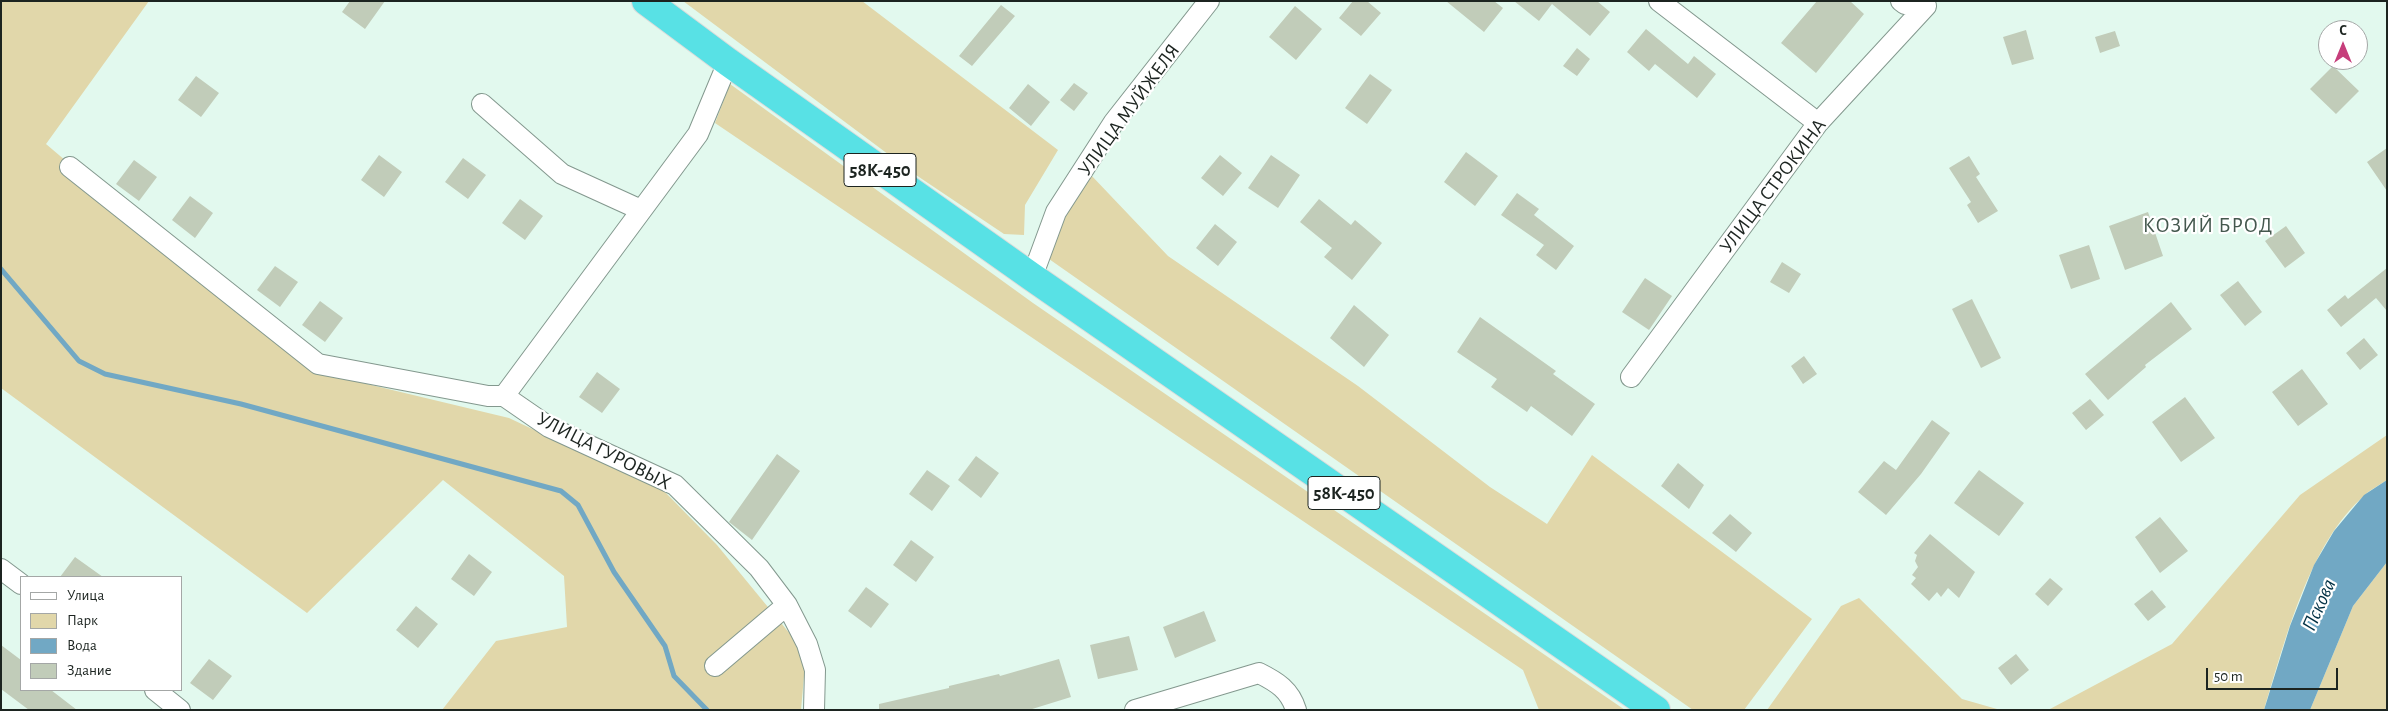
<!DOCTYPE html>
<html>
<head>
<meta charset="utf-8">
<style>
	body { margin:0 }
	#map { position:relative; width:2388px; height:711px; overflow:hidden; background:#e2f9ee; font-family:"Alegreya Sans",sans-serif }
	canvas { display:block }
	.frame { position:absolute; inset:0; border:2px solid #1c2420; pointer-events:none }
	.legend { position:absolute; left:20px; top:576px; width:162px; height:115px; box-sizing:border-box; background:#fff; border:1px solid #a4a7a6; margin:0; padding:6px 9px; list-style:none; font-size:15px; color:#1c2420 }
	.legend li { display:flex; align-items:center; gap:10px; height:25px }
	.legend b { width:25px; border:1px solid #a4a7a6 }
	.north { position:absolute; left:2318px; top:20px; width:50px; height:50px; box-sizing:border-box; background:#fff; border:1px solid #a4a7a6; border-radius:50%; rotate:0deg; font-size:14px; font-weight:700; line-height:20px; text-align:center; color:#1c2420 }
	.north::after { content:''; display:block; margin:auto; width:18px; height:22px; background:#c63e7b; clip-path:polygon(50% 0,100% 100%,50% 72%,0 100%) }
	.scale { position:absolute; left:2206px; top:668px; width:132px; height:22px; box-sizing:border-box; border:2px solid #1c2420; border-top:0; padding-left:6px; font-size:15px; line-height:18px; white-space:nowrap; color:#1c2420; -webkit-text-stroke:4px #fff; paint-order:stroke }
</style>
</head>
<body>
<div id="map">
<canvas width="2388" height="711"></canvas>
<div class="frame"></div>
<ul class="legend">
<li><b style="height:6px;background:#fff"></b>Улица</li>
<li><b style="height:14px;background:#e1d7aa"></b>Парк</li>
<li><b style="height:14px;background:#71a8c4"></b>Вода</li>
<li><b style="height:14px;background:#c1ccb9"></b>Здание</li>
</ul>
<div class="north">С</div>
<div class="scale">50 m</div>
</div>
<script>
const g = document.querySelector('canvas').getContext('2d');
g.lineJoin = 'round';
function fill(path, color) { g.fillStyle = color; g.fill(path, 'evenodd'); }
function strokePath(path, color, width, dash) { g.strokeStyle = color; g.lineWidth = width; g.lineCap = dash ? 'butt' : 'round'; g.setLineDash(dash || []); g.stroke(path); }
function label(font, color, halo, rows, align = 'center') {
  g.font = font + ' "Alegreya Sans",sans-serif'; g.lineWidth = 4.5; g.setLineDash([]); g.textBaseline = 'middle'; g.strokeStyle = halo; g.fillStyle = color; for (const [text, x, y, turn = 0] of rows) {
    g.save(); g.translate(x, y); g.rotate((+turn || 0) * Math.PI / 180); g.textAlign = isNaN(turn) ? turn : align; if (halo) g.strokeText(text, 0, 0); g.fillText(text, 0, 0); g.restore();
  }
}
fill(new Path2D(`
	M 1,1 L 149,1 L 46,144 L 313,371 L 509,418 L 664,491 L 717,545 L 795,640 L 805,665 L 801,710 L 442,710 L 496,641 L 567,627 L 564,576 L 443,480 L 307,613 L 1,388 Z
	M 683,1 L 862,1 L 1058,150 L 1025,205 L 1024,235 L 1004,234 L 916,175 Z
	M 730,84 L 1033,303 L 1625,710 L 1539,710 L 1523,670 L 715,123 Z
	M 1090,174 L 1168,256 L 1358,386 L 1490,487 L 1547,524 L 1592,455 L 1812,619 L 1744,710 L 1693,710 L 1049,259 L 1061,216 Z
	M 2387,435 L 2387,480 C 2380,485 2371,489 2365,495 C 2309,543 2285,641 2264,710 L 1767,710 L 1841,606 L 1859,598 L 1962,699 L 1997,709 L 2050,709 L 2172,644 L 2300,495 Z
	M 2387,562 L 2387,710 L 2310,710 L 2353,606 Z`), '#e1d7aa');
fill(new Path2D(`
	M 2387,480 L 2387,562 L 2353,606 L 2310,710 L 2264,710 L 2290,626 L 2314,565 L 2334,531 L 2364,495 Z`), '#71a8c4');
strokePath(new Path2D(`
	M 1,269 L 79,361 L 105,374 L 241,404 L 561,491 L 578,505 L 614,572 L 665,646 L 674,676 L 707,710`), '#71a8c4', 5);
fill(new Path2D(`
	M 350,1 L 385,1 L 365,29 L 342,12 Z
	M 1353,1 L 1367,1 L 1381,13 L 1361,36 L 1339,18 Z
	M 1446,1 L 1494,1 L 1503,8 L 1484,32 Z
	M 1514,1 L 1597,1 L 1610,12 L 1590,36 L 1552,4 L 1539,21 Z
	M 1817,1 L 1850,1 L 1864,14 L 1816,73 L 1781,43 Z
	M 1001,5 L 1015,16 L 972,66 L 959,56 Z
	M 1295,6 L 1322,29 L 1296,60 L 1269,37 Z
	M 1646,29 L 1688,64 L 1694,56 L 1716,74 L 1697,98 L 1655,64 L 1649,71 L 1627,52 Z
	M 2026,30 L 2034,59 L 2012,65 L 2003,37 Z
	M 2115,31 L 2120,46 L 2100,53 L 2095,37 Z
	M 1577,48 L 1590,59 L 1577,76 L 1563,66 Z
	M 2333,66 L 2359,91 L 2336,114 L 2310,89 Z
	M 1370,74 L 1392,90 L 1367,124 L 1345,108 Z
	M 196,76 L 219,93 L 201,117 L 178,100 Z
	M 1074,83 L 1088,93 L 1074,111 L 1060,100 Z
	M 1028,84 L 1050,102 L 1031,126 L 1009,108 Z
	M 2387,148 L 2387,191 L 2367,162 Z
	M 1466,152 L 1498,176 L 1475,206 L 1444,182 Z
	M 379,155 L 402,172 L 384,197 L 361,180 Z
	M 1220,155 L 1242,173 L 1223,196 L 1201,178 Z
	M 1271,155 L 1300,175 L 1278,208 L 1248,188 Z
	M 1969,156 L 1980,174 L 1976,177 L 1998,211 L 1978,223 L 1967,205 L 1971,202 L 1949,168 Z
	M 463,158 L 486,175 L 468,199 L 445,182 Z
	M 134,160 L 157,177 L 139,201 L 116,184 Z
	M 1517,193 L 1539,209 L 1534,215 L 1574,246 L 1556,270 L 1536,255 L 1544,245 L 1501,215 Z
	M 190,196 L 213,213 L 195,238 L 172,220 Z
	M 520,199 L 543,216 L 525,240 L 502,223 Z
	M 1319,199 L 1351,225 L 1355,220 L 1382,243 L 1352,280 L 1324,257 L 1332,248 L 1300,222 Z
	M 2148,212 L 2163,256 L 2125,270 L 2109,226 Z
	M 1215,224 L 1237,242 L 1218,266 L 1196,248 Z
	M 2286,226 L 2305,253 L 2285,268 L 2265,241 Z
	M 2089,245 L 2100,279 L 2071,289 L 2059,255 Z
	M 1782,262 L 1801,274 L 1789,293 L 1770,282 Z
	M 275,266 L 298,282 L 280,307 L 257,290 Z
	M 2387,268 L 2387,311 L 2376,298 L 2341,327 L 2327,310 L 2345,295 L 2348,299 Z
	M 1645,278 L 1672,296 L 1649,330 L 1622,312 Z
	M 2238,281 L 2262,312 L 2245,326 L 2220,295 Z
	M 1972,299 L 2001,358 L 1981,368 L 1952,309 Z
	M 320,301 L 343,318 L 325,342 L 302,325 Z
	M 2171,302 L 2192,329 L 2145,365 L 2146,367 L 2108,400 L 2085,374 Z
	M 1354,305 L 1389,335 L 1364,367 L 1330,338 Z
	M 1480,317 L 1556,371 L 1553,374 L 1595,404 L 1572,436 L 1531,406 L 1527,412 L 1491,387 L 1497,379 L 1457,352 Z
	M 2364,338 L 2378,355 L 2360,370 L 2346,353 Z
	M 1804,356 L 1817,374 L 1803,384 L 1791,366 Z
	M 2302,369 L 2328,404 L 2298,426 L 2272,392 Z
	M 597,372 L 620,389 L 602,413 L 579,397 Z
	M 2185,397 L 2215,438 L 2181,462 L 2152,422 Z
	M 2090,399 L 2104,415 L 2086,430 L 2072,413 Z
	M 1932,420 L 1950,433 L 1921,474 L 1886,515 L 1858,492 L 1884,461 L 1896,470 Z
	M 777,454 L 800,471 L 752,540 L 729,522 Z
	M 976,456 L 999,473 L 981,498 L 958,480 Z
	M 1678,463 L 1704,485 L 1689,509 L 1661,486 Z
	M 927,470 L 950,486 L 932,511 L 909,494 Z
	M 1979,470 L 2024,503 L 1999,536 L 1954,503 Z
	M 1730,514 L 1752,533 L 1736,552 L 1712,533 Z
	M 2160,517 L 2188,551 L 2160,573 L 2135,537 Z
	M 1930,534 L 1975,572 L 1959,598 L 1948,588 L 1941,597 L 1937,592 L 1929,601 L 1911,584 L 1916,578 L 1912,575 L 1918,567 L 1915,561 L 1917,555 L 1914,553 Z
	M 911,540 L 934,557 L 916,582 L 893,565 Z
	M 469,554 L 492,572 L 474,596 L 451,579 Z
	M 75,557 L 103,577 L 60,577 Z
	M 2050,578 L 2063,589 L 2048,606 L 2035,594 Z
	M 866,587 L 889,604 L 871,628 L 848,611 Z
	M 2152,590 L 2166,607 L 2148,621 L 2134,604 Z
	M 416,606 L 438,624 L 418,648 L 396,630 Z
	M 1204,611 L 1216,641 L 1175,658 L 1163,627 Z
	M 1129,636 L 1138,670 L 1098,679 L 1090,645 Z
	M 1,645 L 21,660 L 21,690 L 51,690 L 77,710 L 29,710 L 1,689 Z
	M 2016,654 L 2029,670 L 2011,685 L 1998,668 Z
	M 209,659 L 232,676 L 213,700 L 190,683 Z
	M 1059,659 L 1071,697 L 1029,710 L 879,710 L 879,704 L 949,688 L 949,686 L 999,674 L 1000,676 Z`), '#c1ccb9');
const street = new Path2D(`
	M 1659,1 L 1818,123
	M 1901,1 L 1905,4 L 1926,6
	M 482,104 L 562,174 L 641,210
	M 70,167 L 318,364 L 488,396 L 504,396
	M 1032,277 L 1056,212 L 1114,122 L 1209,1
	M 1631,377 L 1818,123 L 1926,6
	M 504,396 L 549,427 L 675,485 L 759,568 L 787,605 L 807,644 L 815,670 L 814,710
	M 504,396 L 698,134 L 728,62
	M 1,569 L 21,584
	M 715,666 L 787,605
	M 155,690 L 180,710
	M 1135,710 L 1259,673 C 1277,682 1290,690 1296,710`);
const highway = new Path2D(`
	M 646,1 L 728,62 L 1032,277 L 1656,710`);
strokePath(street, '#83988e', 22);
strokePath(highway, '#dbdcdb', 30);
strokePath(street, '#fff', 20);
strokePath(highway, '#58e1e5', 28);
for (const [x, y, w] of [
	[880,170,72],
	[1344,493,72]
]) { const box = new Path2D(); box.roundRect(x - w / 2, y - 16.5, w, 33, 4); g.fillStyle = '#fff'; g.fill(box); strokePath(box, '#1c2420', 1); }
label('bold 19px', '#1c2420', null, [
	["58К-450",880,170],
	["58К-450",1344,493]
]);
label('20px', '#1c2420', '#fff', [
	["УЛИЦА МУЙЖЕЛЯ",1129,110,-54],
	["УЛИЦА СТРОКИНА",1773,186,-53],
	["УЛИЦА ГУРОВЫХ",604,451,27]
]);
g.letterSpacing = '1px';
label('21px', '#44584e', '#fff', [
	["КОЗИЙ БРОД",2208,226]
]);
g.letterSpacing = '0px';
label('italic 21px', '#003044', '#fff', [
	["Пскова",2319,605,-66]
]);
</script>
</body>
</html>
